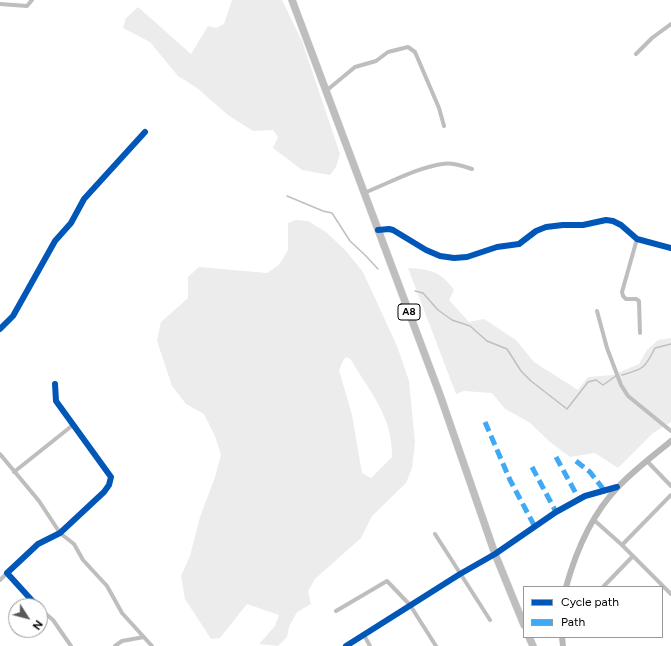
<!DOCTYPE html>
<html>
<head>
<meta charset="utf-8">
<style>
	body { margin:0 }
	#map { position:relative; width:671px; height:646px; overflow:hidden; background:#fff; font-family:Figtree,sans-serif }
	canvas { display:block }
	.legend { position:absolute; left:523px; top:586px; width:140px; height:52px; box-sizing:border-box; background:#fff; border:1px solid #999; margin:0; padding:5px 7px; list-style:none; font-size:12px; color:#000 }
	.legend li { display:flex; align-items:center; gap:8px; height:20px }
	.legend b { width:20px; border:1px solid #999 }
	.north { position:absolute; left:8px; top:598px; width:40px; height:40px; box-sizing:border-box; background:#fff; border:1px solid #999; border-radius:50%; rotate:126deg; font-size:11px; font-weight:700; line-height:16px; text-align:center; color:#000 }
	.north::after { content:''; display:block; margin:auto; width:14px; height:18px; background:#595959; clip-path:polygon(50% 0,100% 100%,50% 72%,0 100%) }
</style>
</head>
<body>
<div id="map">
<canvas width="671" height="646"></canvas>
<ul class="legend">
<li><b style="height:5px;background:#0057b8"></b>Cycle path</li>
<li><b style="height:5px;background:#3fa9f5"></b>Path</li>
</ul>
<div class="north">N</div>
</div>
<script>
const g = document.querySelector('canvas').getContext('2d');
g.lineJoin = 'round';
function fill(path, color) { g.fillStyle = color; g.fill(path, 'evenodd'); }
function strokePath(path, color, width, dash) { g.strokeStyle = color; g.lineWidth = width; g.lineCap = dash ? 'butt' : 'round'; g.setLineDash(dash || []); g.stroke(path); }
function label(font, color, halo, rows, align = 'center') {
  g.font = font + ' Figtree,sans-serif'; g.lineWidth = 3.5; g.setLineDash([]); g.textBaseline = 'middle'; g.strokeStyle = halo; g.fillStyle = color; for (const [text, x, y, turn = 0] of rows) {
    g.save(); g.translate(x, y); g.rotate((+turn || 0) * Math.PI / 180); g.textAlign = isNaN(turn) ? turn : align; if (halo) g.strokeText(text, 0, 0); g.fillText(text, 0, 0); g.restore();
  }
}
fill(new Path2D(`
	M 232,0 L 282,0 L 302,41 L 340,154 L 336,167 L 330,175 L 302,170 L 273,148 L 278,137 L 273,130 L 253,131 L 228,115 L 197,88 L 178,76 L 150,42 L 123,28 L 126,18 L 138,7 L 191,54 L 208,26 L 216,28 L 224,24 Z
	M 296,220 L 308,221 L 326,232 L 346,251 L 363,272 L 397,346 L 409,381 L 415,442 L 412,468 L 406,483 L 372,516 L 361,538 L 315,579 L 308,591 L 311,604 L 297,612 L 289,627 L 287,637 L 278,646 L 259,644 L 275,626 L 279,615 L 247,604 L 220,638 L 211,639 L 185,599 L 181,576 L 190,556 L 200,517 L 215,477 L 221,455 L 215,436 L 204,414 L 186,404 L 172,386 L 157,341 L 161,322 L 188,298 L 188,277 L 199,267 L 267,273 L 279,265 L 288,250 L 288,223 ZM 347,357 L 351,360 C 370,392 393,417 392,457 L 371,478 L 362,473 L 352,415 L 339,370 L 344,359 Z
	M 408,268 C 429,269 441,271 454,290 L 449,300 L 469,322 L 484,319 L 516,340 L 534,362 L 578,390 L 588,377 L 613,375 L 639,364 L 647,350 L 658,340 L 671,338 L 671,422 L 653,433 L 618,468 L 595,453 L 570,457 L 550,442 L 529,422 L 505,409 L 492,393 L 464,391 L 456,394 Z`), '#ececec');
strokePath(new Path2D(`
	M 287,196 L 323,211 L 332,213 L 350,241 L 366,256 L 378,269
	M 415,291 L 423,293 L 438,310 L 452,320 L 470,326 L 487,341 L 507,349 L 521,371 L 531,381 L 567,409 L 588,382 L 596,380 L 603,385 L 616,376
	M 622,375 C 644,369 645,368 655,348 L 671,344`), '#bfbfbf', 1.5);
const primary = new Path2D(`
	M 292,0 L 440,395 L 495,554 L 524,625
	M 529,637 L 533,646`);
strokePath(primary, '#dbdbdb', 8);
strokePath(new Path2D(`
	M 0,4 L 27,6 L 32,0
	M 636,54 L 652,38 L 671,24
	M 326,91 L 355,67 L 376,61 L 388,52 L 408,47 L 415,52 L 439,108 L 444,126
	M 364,193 C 389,183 416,168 442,164 C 452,162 463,166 472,169
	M 378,230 L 389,229 L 393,230 L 426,250 L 440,256 L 454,258 L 467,257 L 497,247 L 519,244 L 536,231 L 546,227 L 563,225 L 583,225 L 606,220 L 613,221 L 621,225 L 637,239 L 671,248
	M 637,239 L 622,292 L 623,296 L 626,299 L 636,299 L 639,301 L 640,333
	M 597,311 L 607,348 L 621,385 L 628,396 L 671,431
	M 0,329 L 13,316 L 55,241 L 71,223 L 84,199 L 145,132
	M 0,454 L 39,501 L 60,533 L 74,544 L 83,560 L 107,586 L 122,613 L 152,646
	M 647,461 L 671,486
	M 14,472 L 73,425
	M 594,520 L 622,545 L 671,594
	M 435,534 L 490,620
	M 622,545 L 671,495
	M 0,580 L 7,573
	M 603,587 L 633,556
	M 37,606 L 7,573 L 38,544 L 60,533 L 104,492 L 109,485 L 111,477 L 56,401 L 55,384
	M 40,609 L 53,620 L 71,646
	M 336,611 L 387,581 L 410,605 L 436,646
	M 364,635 L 370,646
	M 115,646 L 122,641 L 144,637
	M 346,646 L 460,574 L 495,554 L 556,512 L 585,496 L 617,487`), '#bebebe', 4);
strokePath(new Path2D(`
	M 566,587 C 576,551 592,514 618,487 C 634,470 653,456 671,441
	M 562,637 L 563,646`), '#b8b8b8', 6);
strokePath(primary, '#bebebe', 7);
strokePath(new Path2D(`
	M 485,422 L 510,480 L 535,527
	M 556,457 L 579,499
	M 576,461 L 590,472 L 604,490
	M 532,467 L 556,512`), '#3fa9f5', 5, [10, 5]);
strokePath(new Path2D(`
	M 378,230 L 389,229 L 393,230 L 426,250 L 440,256 L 454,258 L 467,257 L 497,247 L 519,244 L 536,231 L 546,227 L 563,225 L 583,225 L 606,220 L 613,221 L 621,225 L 637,239 L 671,248
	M 0,329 L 13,316 L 55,241 L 71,223 L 84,199 L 145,132
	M 37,606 L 7,573 L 38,544 L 60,533 L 104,492 L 109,485 L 111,477 L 56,401 L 55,384
	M 346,646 L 460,574 L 495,554 L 556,512 L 585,496 L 617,487`), '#0057b8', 6);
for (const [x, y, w] of [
	[409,312,22]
]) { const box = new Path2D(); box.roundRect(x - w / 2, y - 8, w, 16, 3); g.fillStyle = '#fff'; g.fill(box); strokePath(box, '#000', 1); }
label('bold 10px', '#000', null, [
	["A8",409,312]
]);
</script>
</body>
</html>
